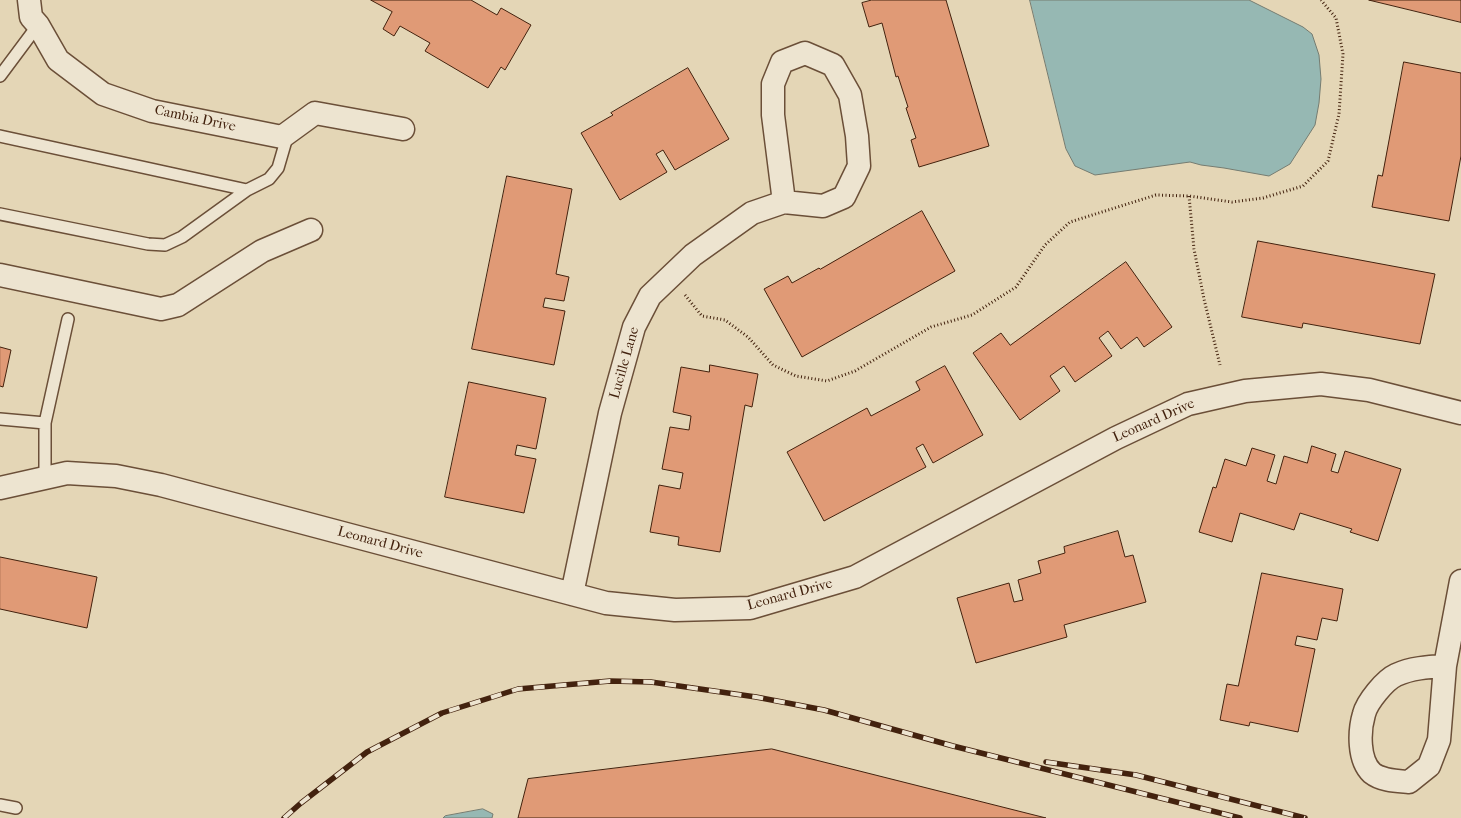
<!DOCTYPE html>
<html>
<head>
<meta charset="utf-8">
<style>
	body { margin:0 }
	canvas { display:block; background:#e4d6b6 }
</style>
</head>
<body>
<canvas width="1461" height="818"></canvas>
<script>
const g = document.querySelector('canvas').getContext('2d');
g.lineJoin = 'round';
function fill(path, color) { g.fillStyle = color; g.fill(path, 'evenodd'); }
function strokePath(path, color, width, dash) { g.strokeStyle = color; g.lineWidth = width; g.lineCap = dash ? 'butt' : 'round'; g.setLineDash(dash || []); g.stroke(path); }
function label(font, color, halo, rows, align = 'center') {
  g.font = font + ' "IM FELL French Canon",serif'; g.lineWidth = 4; g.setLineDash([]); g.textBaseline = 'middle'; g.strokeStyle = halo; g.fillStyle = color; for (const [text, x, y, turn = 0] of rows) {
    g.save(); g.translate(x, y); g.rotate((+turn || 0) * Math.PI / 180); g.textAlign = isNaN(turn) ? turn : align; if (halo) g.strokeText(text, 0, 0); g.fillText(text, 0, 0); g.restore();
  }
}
const water = new Path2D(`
	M 1030,0 L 1249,0 L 1303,27 L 1312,34 L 1319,55 L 1321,79 L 1319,103 L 1315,125 L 1290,164 L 1269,176 L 1224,168 L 1201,165 L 1190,162 L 1095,175 L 1075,166 L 1066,149 Z
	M 483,809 L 493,814 L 492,818 L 443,818 L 445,816 Z`);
fill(water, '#96b8b3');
strokePath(water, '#757c71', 1);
const building = new Path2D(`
	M 371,0 L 471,0 L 497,15 L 501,8 L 531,25 L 505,70 L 501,67 L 488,88 L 425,51 L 430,43 L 400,26 L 394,36 L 383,29 L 392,12 Z
	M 872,0 L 946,0 L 989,146 L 919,167 L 911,140 L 916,138 L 906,108 L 908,107 L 898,76 L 896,77 L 882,23 L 869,27 L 862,3 Z
	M 1369,0 L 1461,0 L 1461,22 Z
	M 1404,62 L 1461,73 L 1461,156 L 1449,221 L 1372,207 L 1378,175 L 1382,176 Z
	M 688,68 L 729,139 L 675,170 L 663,150 L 656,154 L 667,172 L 620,200 L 581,133 L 613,115 L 611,113 Z
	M 507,176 L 572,189 L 556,274 L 569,277 L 564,301 L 545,298 L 543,307 L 565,311 L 554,365 L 472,349 Z
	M 922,211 L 955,271 L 802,357 L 764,289 L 788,276 L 792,283 L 819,268 L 820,269 Z
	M 1258,241 L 1435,274 L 1420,344 L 1303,323 L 1302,328 L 1242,317 Z
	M 1126,262 L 1172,327 L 1144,347 L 1137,337 L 1121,349 L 1108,331 L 1099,338 L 1112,356 L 1075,382 L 1064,366 L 1050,376 L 1060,391 L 1020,420 L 973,353 L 1001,333 L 1010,345 Z
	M 0,347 L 11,350 L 3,387 L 0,386 Z
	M 710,365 L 758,374 L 752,407 L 745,405 L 720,552 L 678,545 L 679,537 L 650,532 L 659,485 L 680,489 L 683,473 L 662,469 L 670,427 L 689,430 L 691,416 L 673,412 L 681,367 L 709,372 Z
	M 945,366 L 983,435 L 933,463 L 923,444 L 916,448 L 926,467 L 824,521 L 787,452 L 867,408 L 871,416 L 920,390 L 916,382 Z
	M 469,382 L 546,398 L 536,449 L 517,445 L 515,455 L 536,459 L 524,513 L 445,497 Z
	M 1312,446 L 1336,454 L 1331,471 L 1338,473 L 1345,451 L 1401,469 L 1378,541 L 1350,532 L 1352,529 L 1300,513 L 1294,530 L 1240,513 L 1232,542 L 1199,532 L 1213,487 L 1216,488 L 1225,459 L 1246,466 L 1252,448 L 1275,455 L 1267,481 L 1276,484 L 1284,456 L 1307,463 Z
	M 1118,531 L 1125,557 L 1133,555 L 1146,602 L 1064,625 L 1067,637 L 976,663 L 957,598 L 1009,583 L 1014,602 L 1023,600 L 1018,580 L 1041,573 L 1038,561 L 1065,553 L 1064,547 Z
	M 0,557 L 97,577 L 87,628 L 0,609 Z
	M 1262,573 L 1343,589 L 1337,621 L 1322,618 L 1317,640 L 1297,636 L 1295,645 L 1315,649 L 1298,732 L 1250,722 L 1249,726 L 1220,720 L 1227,684 L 1238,686 Z
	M 772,749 L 1046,818 L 518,818 L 528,779 Z`);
fill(building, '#e09a76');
strokePath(building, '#43220e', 1);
const lane = new Path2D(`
	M 0,76 L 38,25
	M 0,136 L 247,190
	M 0,214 L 148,244 L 165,245 L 182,237 L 247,190 L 269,179 L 278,168 L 285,144 L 282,137
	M 0,419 L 45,423
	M 45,478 L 45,423 L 68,319
	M 0,805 L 16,808`);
const street = new Path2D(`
	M 29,0 L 31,17 L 38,25 L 58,60 L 103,94 L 152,111 L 282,137 L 315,113 L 403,129
	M 0,275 L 161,309 L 178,305 L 262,251 L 311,230
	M 0,488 L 67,473 L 116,476 L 161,485 L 606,603 L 675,610 L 750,608 L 855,577 L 1116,438 L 1188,404 L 1245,391 L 1321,384 L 1369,390 L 1461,413
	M 572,594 L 610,413 L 634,327 L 650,296 L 693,255 L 752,213 L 784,202 L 823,206 L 844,197 L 859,166 L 857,136 L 850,95 L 833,65 L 805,53 L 782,62 L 773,84 L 773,115 L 784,202
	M 1445,666 C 1428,667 1411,668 1396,675 C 1385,680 1367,702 1364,714 C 1359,731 1358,760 1372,773 C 1382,781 1398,781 1409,782 L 1429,766 L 1439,740 L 1445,666 L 1461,581`);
strokePath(lane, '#6b4f38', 14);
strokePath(street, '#6b4f38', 25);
strokePath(new Path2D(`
	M 1189,196 L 1194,249 L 1204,299 L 1220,365
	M 685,295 L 702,316 L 725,320 L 748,337 L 773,365 L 796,376 L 827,381 L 855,371 L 931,327 L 972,315 L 1016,287 L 1045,245 L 1070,222 L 1156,195 L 1189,196 L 1232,202 L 1263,198 L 1303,186 L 1328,161 L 1339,114 L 1343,54 L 1336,18 L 1321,0`), '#43220e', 3, [1, 2.5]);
strokePath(lane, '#ede4d0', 11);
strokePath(street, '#ede4d0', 22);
const rail = new Path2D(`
	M 1046,762 L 1136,775 L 1305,818
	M 284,818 L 301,803 L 367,752 L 442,713 L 518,689 L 610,681 L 651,682 L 756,697 L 824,710 L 953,746 L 1240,818`);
strokePath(rail, '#43220e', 5.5);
strokePath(rail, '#ede4d0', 4, [11]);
label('14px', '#43220e', '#ede4d0', [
	["Cambia Drive",195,119,12],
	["Lucille Lane",625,363,-74],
	["Leonard Drive",1154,421,-24],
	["Leonard Drive",380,543,15],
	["Leonard Drive",790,595,-15]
]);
</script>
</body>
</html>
